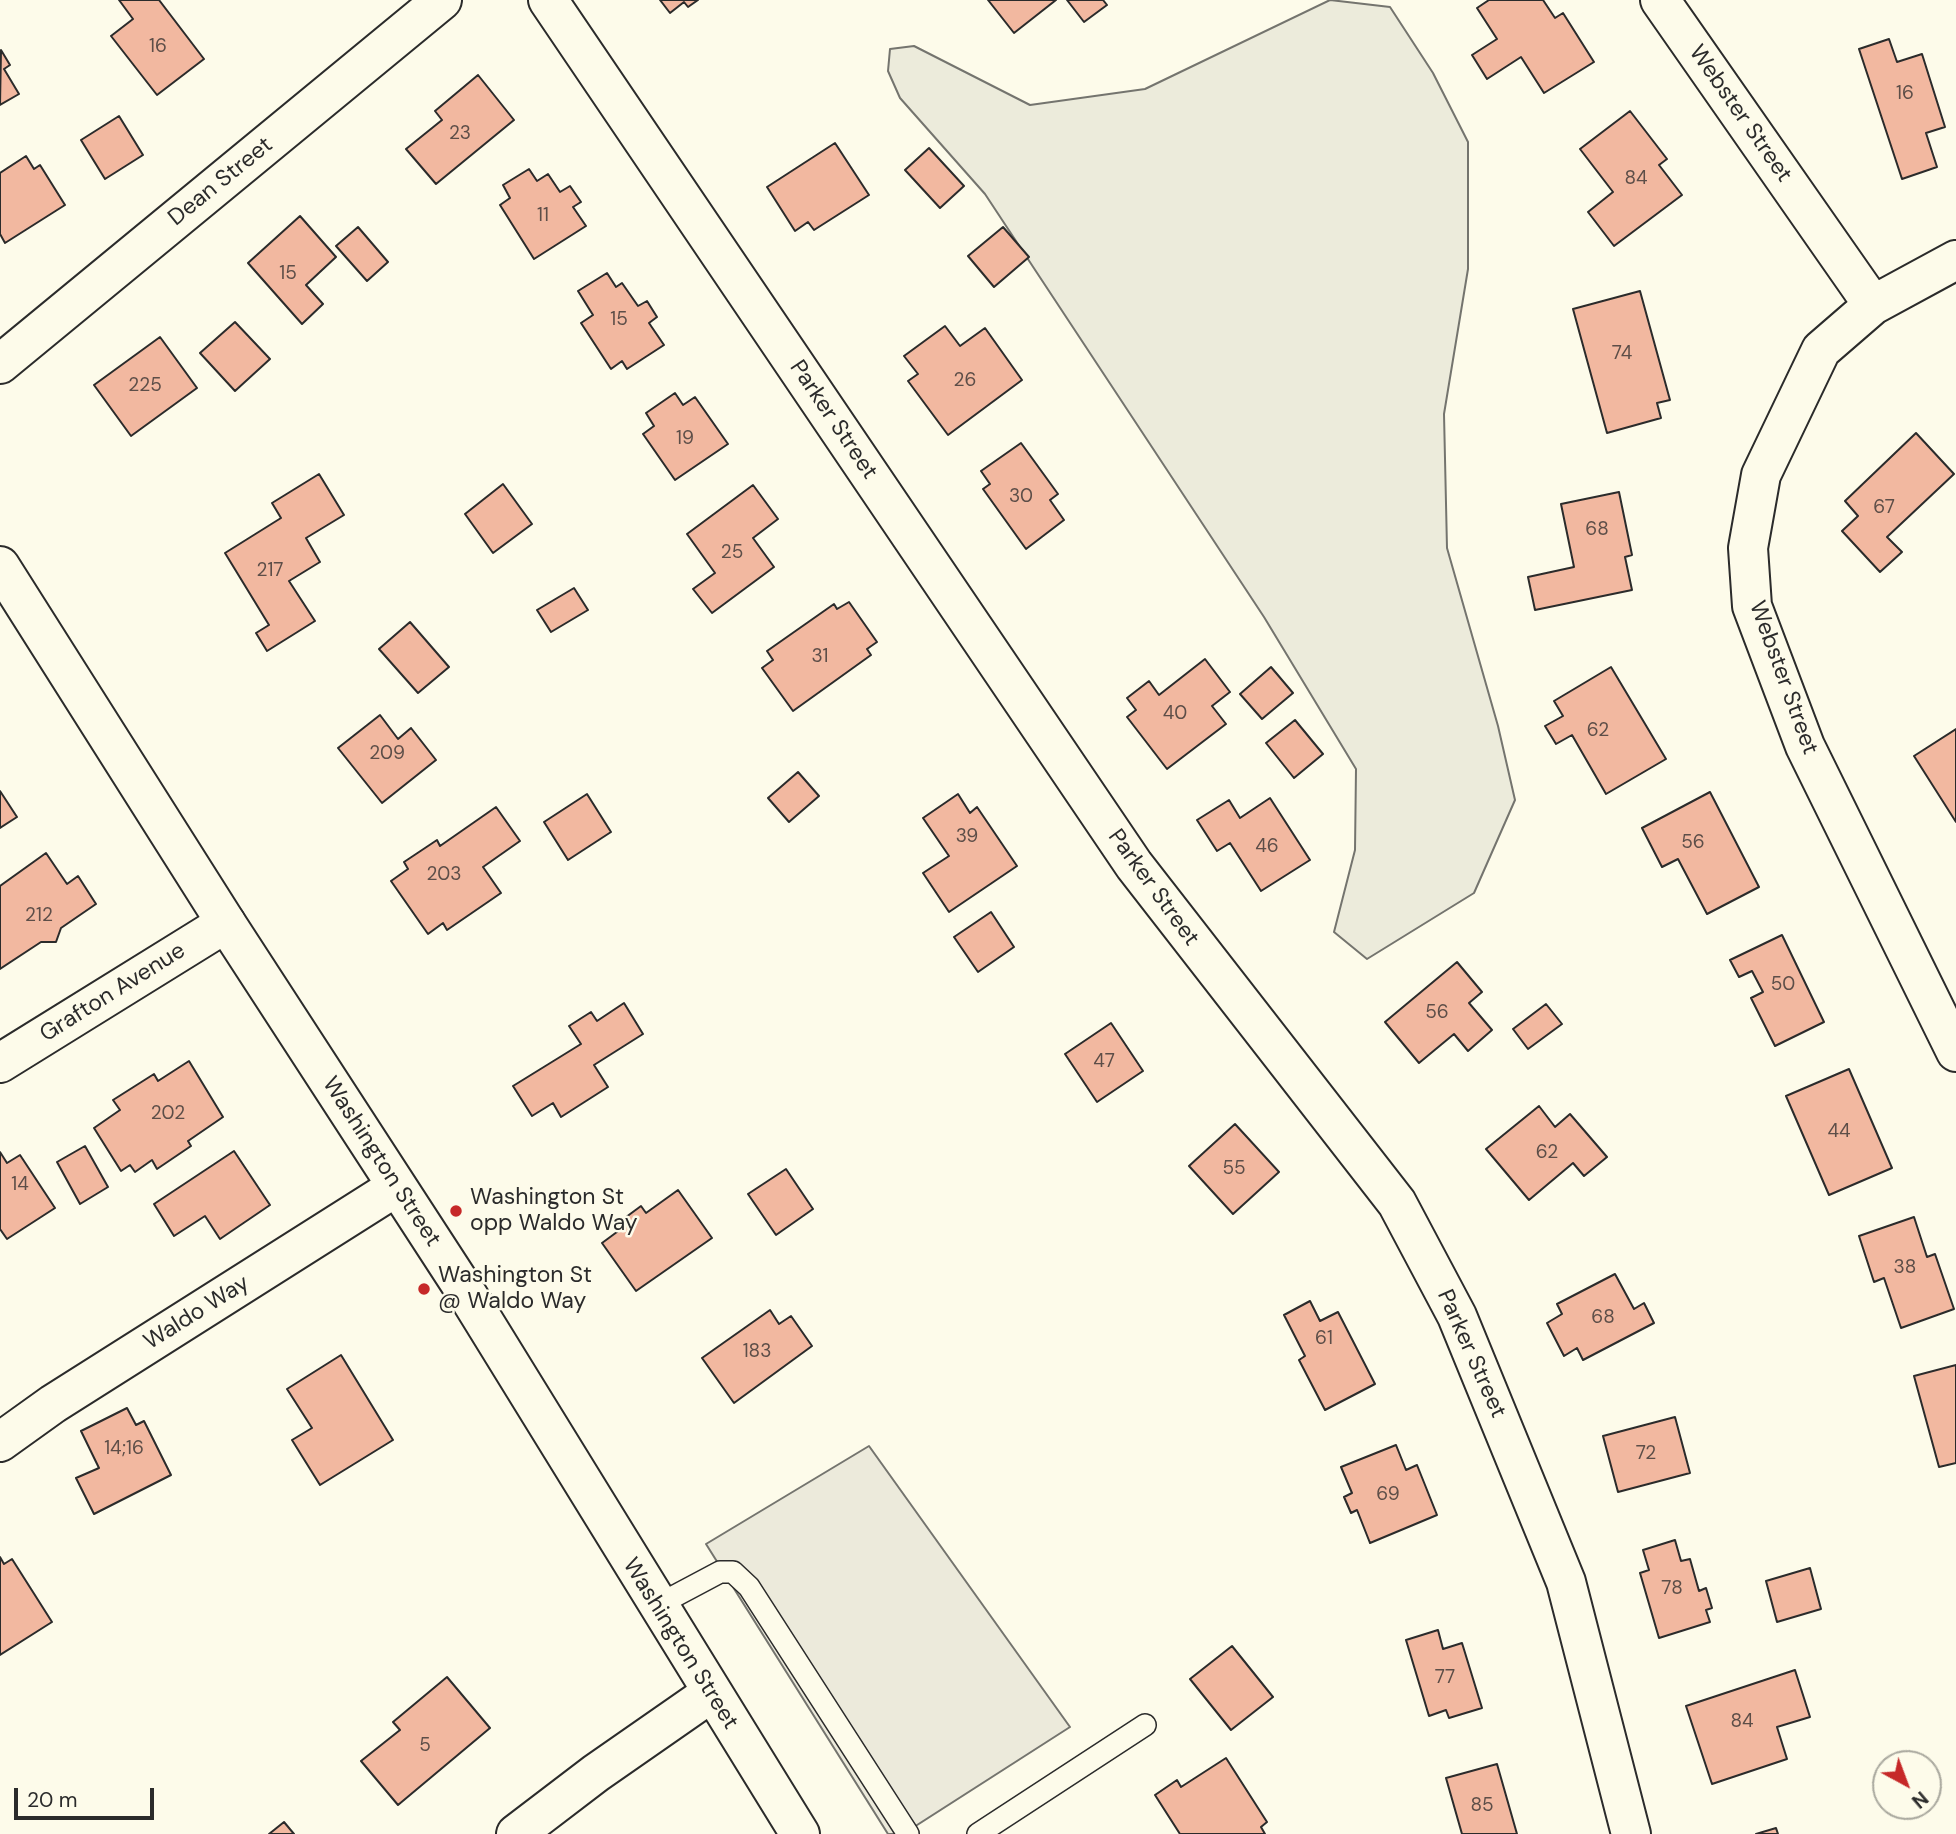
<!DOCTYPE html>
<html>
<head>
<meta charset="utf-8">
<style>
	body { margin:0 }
	#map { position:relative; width:1956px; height:1834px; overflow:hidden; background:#fdfbea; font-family:"DM Sans",sans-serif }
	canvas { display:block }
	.north { position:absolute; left:1872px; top:1750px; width:70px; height:70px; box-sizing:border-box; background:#fdfbea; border:2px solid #a9a89e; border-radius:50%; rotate:139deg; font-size:19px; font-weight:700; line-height:28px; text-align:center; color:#2b2b2b }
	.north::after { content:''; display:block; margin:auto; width:24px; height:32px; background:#c62828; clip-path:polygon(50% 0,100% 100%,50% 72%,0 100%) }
	.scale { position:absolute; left:14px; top:1788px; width:140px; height:32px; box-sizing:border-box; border:4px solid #2b2b2b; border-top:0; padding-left:9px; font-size:21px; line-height:24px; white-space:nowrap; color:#2b2b2b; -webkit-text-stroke:5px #fdfbea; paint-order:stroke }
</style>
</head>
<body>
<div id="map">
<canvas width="1956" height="1834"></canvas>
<div class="north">N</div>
<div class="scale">20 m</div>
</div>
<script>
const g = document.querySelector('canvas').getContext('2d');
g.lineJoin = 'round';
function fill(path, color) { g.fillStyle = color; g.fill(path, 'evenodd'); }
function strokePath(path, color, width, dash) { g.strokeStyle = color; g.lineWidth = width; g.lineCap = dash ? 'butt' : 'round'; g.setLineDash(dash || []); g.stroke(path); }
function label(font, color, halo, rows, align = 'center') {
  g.font = font + ' "DM Sans",sans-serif'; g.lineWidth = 5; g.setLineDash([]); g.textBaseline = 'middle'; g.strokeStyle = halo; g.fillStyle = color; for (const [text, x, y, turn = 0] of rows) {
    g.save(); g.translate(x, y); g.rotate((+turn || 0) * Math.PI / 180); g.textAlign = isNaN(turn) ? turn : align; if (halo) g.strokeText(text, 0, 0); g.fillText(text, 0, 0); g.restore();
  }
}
const green = new Path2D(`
	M 1330,0 L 1390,7 L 1433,73 L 1468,142 L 1468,269 L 1444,414 L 1447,548 L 1498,726 L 1515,800 L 1474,893 L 1367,959 L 1334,932 L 1355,850 L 1356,769 L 1264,617 L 985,194 L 900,98 L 888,71 L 890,49 L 914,46 L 1030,105 L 1145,89 Z`);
fill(green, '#ecebdb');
strokePath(green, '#74746e', 2);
const parking = new Path2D(`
	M 869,1446 L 1070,1727 L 903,1834 L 888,1834 L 706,1544 Z`);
fill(parking, '#eceadb');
strokePath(parking, '#74746e', 2);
const building = new Path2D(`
	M 119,0 L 159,0 L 204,59 L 157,95 L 111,36 L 133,19 Z
	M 660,0 L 698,0 L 688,7 L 684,2 L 670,13 Z
	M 988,0 L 1056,0 L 1014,33 Z
	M 1067,0 L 1103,0 L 1107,5 L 1084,22 Z
	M 1489,0 L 1543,0 L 1555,18 L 1563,13 L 1594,62 L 1544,93 L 1521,57 L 1487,79 L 1472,55 L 1497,39 L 1477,8 Z
	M 1889,39 L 1897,62 L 1922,54 L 1945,127 L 1926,133 L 1937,167 L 1902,179 L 1859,49 Z
	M 1,50 L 10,65 L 4,69 L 19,94 L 0,105 Z
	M 478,75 L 514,120 L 436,184 L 406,149 L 442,120 L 435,111 Z
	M 1630,111 L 1667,159 L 1659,165 L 1682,195 L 1614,246 L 1588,212 L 1613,192 L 1580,149 Z
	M 119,116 L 143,155 L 105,179 L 81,140 Z
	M 835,143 L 869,195 L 814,230 L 808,222 L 795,231 L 767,187 Z
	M 929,148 L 964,186 L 940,208 L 905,170 Z
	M 26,156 L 34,169 L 40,165 L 65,205 L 5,243 L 0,234 L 0,173 Z
	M 529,169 L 537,181 L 548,174 L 560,192 L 570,186 L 581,202 L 573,207 L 586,226 L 534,259 L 500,205 L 510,198 L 503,185 Z
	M 300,216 L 336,257 L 306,285 L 323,304 L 302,324 L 248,263 Z
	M 358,227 L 388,262 L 367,281 L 336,246 Z
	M 1003,227 L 1029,257 L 994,287 L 968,256 Z
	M 607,273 L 616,287 L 622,283 L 638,306 L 647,301 L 657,317 L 649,323 L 664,345 L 627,369 L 622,361 L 611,369 L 581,323 L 593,315 L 578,291 Z
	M 1640,291 L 1670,400 L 1657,403 L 1661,418 L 1607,433 L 1573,309 Z
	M 235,322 L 270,359 L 235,391 L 200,353 Z
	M 945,326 L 960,346 L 985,328 L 1022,380 L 948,435 L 908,381 L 918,374 L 904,356 Z
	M 160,337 L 197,388 L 131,436 L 94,385 Z
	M 675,393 L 683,405 L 695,397 L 728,444 L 675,480 L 643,434 L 654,426 L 646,413 Z
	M 1916,433 L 1954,474 L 1887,537 L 1902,552 L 1880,572 L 1842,531 L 1858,516 L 1845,501 Z
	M 1021,443 L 1058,494 L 1050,500 L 1064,520 L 1026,549 L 983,489 L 990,484 L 981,471 Z
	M 319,474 L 344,515 L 306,538 L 320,562 L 289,581 L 315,621 L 267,651 L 256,633 L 269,625 L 225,553 L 281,518 L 272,503 Z
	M 503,484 L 532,524 L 493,553 L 465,514 Z
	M 753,485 L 778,519 L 753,538 L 774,567 L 712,613 L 693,589 L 715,573 L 687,534 Z
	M 1619,492 L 1632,555 L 1625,557 L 1632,590 L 1535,610 L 1528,577 L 1574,567 L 1561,504 Z
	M 574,588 L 588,610 L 551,632 L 537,610 Z
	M 849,602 L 877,642 L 867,649 L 871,655 L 793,711 L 762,668 L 773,660 L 767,651 L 834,604 L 837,609 Z
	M 410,622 L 449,667 L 418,693 L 379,649 Z
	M 1205,659 L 1230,692 L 1212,706 L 1226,724 L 1167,769 L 1127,717 L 1136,710 L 1127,698 L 1149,681 L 1159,695 Z
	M 1271,667 L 1293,693 L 1262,719 L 1240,694 Z
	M 1611,667 L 1666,759 L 1606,794 L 1572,735 L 1556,744 L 1545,726 L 1563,716 L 1554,701 Z
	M 380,715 L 398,739 L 411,728 L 436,760 L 382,803 L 338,748 Z
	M 1295,720 L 1323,754 L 1294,778 L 1266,743 Z
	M 1956,729 L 1956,822 L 1914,756 Z
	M 798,772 L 819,796 L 789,822 L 768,798 Z
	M 0,791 L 17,817 L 0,828 Z
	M 1710,792 L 1759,887 L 1707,914 L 1678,859 L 1662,867 L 1642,828 Z
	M 587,794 L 611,832 L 568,860 L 544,822 Z
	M 958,794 L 970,813 L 977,807 L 1017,866 L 949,912 L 923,873 L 949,856 L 923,818 Z
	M 1270,798 L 1310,860 L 1261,891 L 1230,843 L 1217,851 L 1197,820 L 1229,800 L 1240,818 Z
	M 496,807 L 520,841 L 483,867 L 501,893 L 447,930 L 443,923 L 428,934 L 391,881 L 408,869 L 404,862 L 437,840 L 440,846 Z
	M 46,853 L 67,884 L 78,876 L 96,904 L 61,928 L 56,942 L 41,942 L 0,969 L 0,886 Z
	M 991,912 L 1014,947 L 978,972 L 954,937 Z
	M 1782,935 L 1824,1022 L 1775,1046 L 1751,998 L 1763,992 L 1752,971 L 1739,977 L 1730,960 Z
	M 1457,962 L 1482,992 L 1469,1003 L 1492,1030 L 1468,1051 L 1454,1034 L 1419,1063 L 1385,1022 Z
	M 624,1003 L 643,1034 L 594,1065 L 608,1087 L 561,1117 L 553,1103 L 532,1116 L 513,1086 L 581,1044 L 569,1026 L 591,1012 L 597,1021 Z
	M 1546,1004 L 1562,1024 L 1528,1049 L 1513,1029 Z
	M 1111,1023 L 1143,1071 L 1097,1102 L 1065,1054 Z
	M 189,1061 L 223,1117 L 188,1141 L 191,1146 L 157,1169 L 152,1160 L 135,1172 L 130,1165 L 121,1171 L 94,1128 L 120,1110 L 113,1100 L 154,1074 L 158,1081 Z
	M 1849,1069 L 1892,1168 L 1829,1195 L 1786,1096 Z
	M 1539,1106 L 1555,1127 L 1570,1114 L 1607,1157 L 1584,1176 L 1573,1163 L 1529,1200 L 1486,1149 Z
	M 1235,1124 L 1279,1172 L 1233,1214 L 1189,1166 Z
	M 85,1146 L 108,1187 L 80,1204 L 57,1162 Z
	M 234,1151 L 270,1205 L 220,1239 L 205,1216 L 174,1236 L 154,1204 Z
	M 0,1152 L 7,1163 L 20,1155 L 55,1208 L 7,1239 L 0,1229 Z
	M 786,1169 L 813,1209 L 776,1235 L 748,1194 Z
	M 678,1190 L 712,1238 L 636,1291 L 602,1243 L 621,1229 L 618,1223 L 641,1206 L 646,1213 Z
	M 1914,1217 L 1927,1257 L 1935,1254 L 1954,1309 L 1901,1328 L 1884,1278 L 1874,1282 L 1859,1236 Z
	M 1615,1274 L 1634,1309 L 1644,1303 L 1654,1323 L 1583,1360 L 1577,1348 L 1564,1356 L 1547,1323 L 1562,1314 L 1557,1304 Z
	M 1310,1301 L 1320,1321 L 1338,1312 L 1375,1384 L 1325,1410 L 1299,1360 L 1305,1356 L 1284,1315 Z
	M 770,1310 L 779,1324 L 791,1316 L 812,1346 L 734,1403 L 702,1358 Z
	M 341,1355 L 393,1440 L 320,1485 L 292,1440 L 312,1428 L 287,1389 Z
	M 1956,1365 L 1956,1463 L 1939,1467 L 1914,1376 Z
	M 127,1408 L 136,1425 L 144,1421 L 171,1475 L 94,1514 L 76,1478 L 99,1468 L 81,1431 Z
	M 1675,1417 L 1690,1473 L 1618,1492 L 1603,1436 Z
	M 1396,1445 L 1406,1470 L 1417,1465 L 1437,1515 L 1370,1543 L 1357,1510 L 1351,1513 L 1344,1497 L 1352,1493 L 1341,1467 Z
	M 1675,1540 L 1681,1561 L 1690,1559 L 1699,1591 L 1706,1588 L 1712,1608 L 1706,1610 L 1710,1622 L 1659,1638 L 1640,1573 L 1649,1570 L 1643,1550 Z
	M 0,1557 L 4,1564 L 12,1559 L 52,1622 L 0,1655 Z
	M 1810,1568 L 1821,1609 L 1777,1622 L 1766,1581 Z
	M 1438,1630 L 1443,1649 L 1462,1643 L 1482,1708 L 1449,1718 L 1446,1710 L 1429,1716 L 1406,1640 Z
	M 1232,1646 L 1273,1697 L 1231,1730 L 1190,1679 Z
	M 1795,1670 L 1810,1717 L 1777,1727 L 1787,1759 L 1712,1784 L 1686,1706 Z
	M 447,1677 L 490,1728 L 398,1805 L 361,1761 L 400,1730 L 393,1722 Z
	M 1226,1758 L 1267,1822 L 1261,1827 L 1265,1834 L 1180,1834 L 1155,1795 L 1177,1780 L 1181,1787 Z
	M 1497,1764 L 1517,1834 L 1462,1834 L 1446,1778 Z
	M 284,1822 L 294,1834 L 269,1834 Z
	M 1776,1828 L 1778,1834 L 1756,1834 Z`);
fill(building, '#f2b8a0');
strokePath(building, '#2b2b2b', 2);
const lane = new Path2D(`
	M 656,1606 L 720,1572 L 733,1572 L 749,1587 L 908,1834
	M 978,1834 L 1145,1725`);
const street = new Path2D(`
	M 548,0 L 1134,865 L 1397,1203 L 1457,1316 L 1566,1582 L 1631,1834
	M 1660,0 L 1873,305 L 1821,350 L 1761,475 L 1748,548 L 1752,606 L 1805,746 L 1956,1052
	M 1873,305 L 1956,260
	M 0,364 L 442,0
	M 0,1063 L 226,923
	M 0,1442 L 53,1404 L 396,1187
	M 516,1834 L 596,1773 L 711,1693`);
const secondary = new Path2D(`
	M 0,566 L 226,923 L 467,1294 L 800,1834`);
strokePath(lane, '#2b2b2b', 24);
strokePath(street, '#2b2b2b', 42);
strokePath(secondary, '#2b2b2b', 42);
strokePath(lane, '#fdfbea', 21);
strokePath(street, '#fdfbea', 38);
strokePath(secondary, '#fdfbea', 38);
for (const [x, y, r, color] of [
	[456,1211,7,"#c62828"],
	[424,1289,7,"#c62828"]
]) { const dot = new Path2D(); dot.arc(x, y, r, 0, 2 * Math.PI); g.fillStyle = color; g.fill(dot); strokePath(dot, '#fdfbea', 2.5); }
label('19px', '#5d4e48', null, [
	["16",158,47],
	["16",1905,94],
	["23",460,134],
	["84",1636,179],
	["11",543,216],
	["15",288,274],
	["15",619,320],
	["74",1622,354],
	["26",965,381],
	["225",145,386],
	["19",685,439],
	["30",1021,497],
	["67",1884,508],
	["68",1597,530],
	["25",732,553],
	["217",270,571],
	["31",820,657],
	["40",1175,714],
	["62",1598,731],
	["209",387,754],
	["39",967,837],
	["56",1693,843],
	["46",1267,847],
	["203",444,875],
	["212",39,916],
	["50",1783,985],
	["56",1437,1013],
	["47",1104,1062],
	["202",168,1114],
	["44",1839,1132],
	["62",1547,1153],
	["55",1234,1169],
	["14",20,1185],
	["38",1905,1268],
	["68",1603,1318],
	["61",1324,1339],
	["183",757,1352],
	["14;16",124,1449],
	["72",1646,1454],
	["69",1388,1495],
	["78",1672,1589],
	["77",1445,1678],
	["84",1742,1722],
	["5",425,1746],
	["85",1482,1806]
]);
label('23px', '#2b2b2b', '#fdfbea', [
	["Webster Street",1740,114,55],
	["Dean Street",221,182,-39],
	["Parker Street",833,420,56],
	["Webster Street",1783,678,70],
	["Parker Street",1153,888,54],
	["Grafton Avenue",113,993,-32],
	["Washington Street",381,1162,57],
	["Waldo Way",197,1313,-32],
	["Parker Street",1471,1354,66],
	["Washington Street",680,1644,58]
]);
label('23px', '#2b2b2b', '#fdfbea', [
	["Washington St",470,1198],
	["opp Waldo Way",470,1224],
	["Washington St",438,1276],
	["@ Waldo Way",438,1302]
], 'left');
</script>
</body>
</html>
